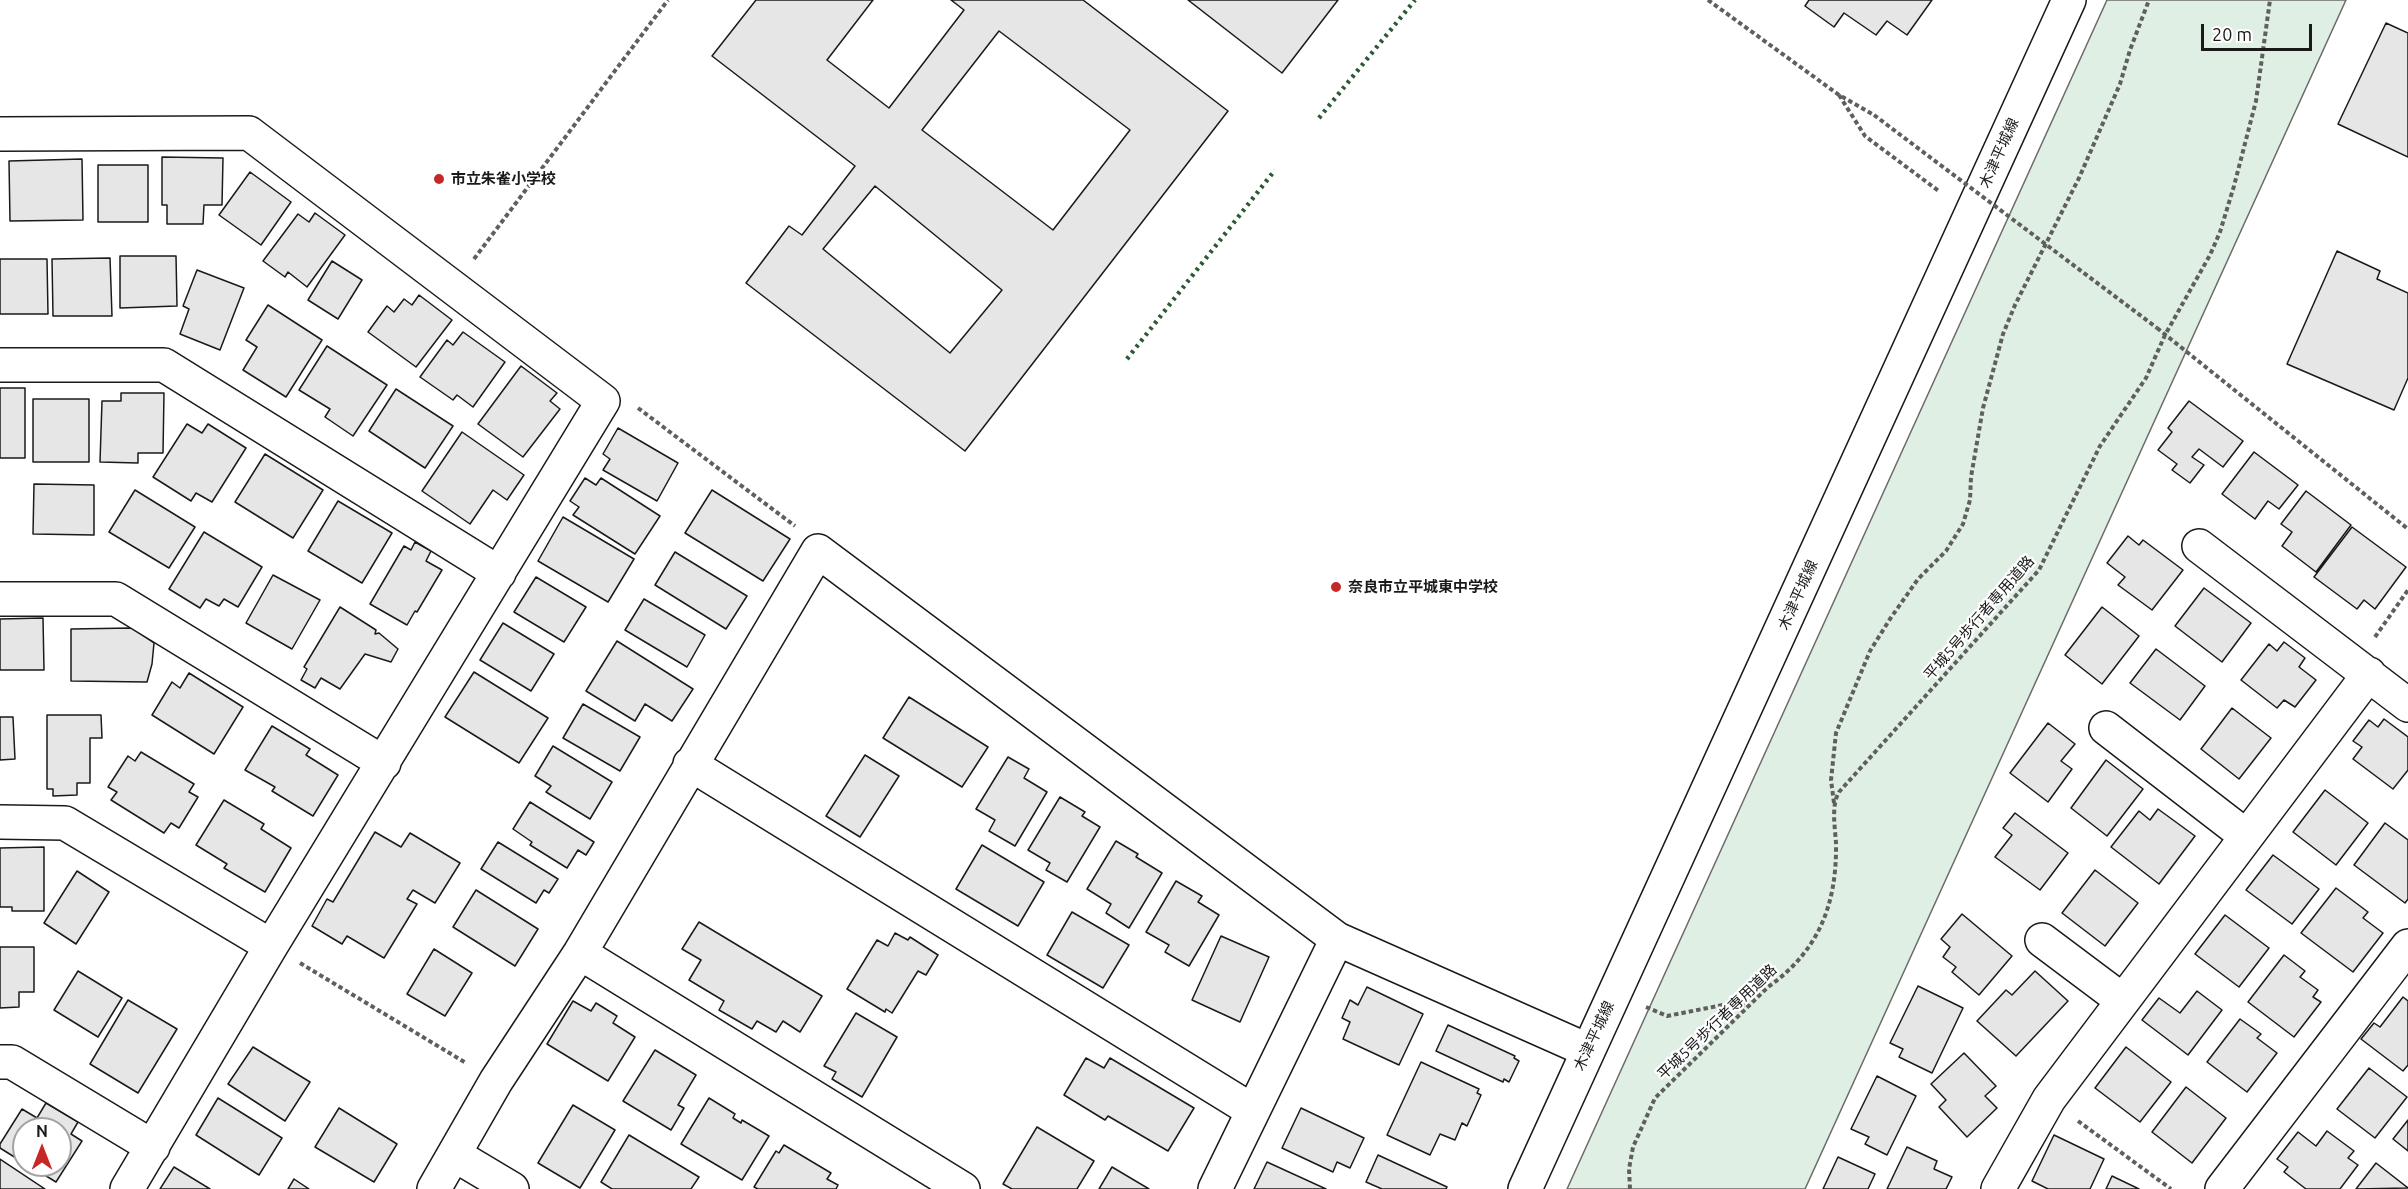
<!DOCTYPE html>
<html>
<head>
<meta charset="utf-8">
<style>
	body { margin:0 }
	#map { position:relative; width:2408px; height:1189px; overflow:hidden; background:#fff; font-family:Ubuntu,sans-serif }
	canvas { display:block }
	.north { position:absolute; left:12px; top:1117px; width:60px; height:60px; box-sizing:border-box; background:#fff; border:2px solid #a3a3a3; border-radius:50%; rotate:0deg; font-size:16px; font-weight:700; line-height:24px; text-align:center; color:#1a1a1a }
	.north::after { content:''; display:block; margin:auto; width:21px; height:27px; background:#c62828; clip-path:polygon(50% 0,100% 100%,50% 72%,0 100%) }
	.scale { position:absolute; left:2201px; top:24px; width:111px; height:27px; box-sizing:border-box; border:3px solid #1a1a1a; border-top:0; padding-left:8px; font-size:18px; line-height:21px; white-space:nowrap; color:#1a1a1a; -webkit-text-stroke:4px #fff; paint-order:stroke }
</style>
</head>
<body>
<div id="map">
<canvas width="2408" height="1189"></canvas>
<div class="north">N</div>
<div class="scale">20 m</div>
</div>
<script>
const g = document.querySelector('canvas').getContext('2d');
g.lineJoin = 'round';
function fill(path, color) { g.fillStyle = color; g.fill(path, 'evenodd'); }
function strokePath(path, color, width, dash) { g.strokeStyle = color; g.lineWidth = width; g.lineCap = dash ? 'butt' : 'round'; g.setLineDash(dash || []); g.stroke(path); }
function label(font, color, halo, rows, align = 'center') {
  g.font = font + ' Ubuntu,"Noto Sans JP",sans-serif'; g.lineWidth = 4.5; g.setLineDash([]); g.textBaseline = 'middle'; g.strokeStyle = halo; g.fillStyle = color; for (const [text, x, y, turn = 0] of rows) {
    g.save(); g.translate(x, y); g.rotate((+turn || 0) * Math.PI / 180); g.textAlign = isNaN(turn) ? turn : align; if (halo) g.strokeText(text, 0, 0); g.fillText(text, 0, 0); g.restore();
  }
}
const green = new Path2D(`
	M 2107,0 L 2346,0 L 1805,1189 L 1567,1189 Z`);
fill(green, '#e0efe3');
strokePath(green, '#6a6a6a', 1.5);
const building = new Path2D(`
	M 756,0 L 873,0 L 827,60 L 889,108 L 964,10 L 951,0 L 1083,0 L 1228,111 L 965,451 L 746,283 L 789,226 L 802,235 L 855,166 L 712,56 ZM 999,31 L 1130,130 L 1053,230 L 922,130 ZM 875,186 L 1002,290 L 950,353 L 823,249 Z
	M 1188,0 L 1338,0 L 1282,73 Z
	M 1809,0 L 1932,0 L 1907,35 L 1887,21 L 1876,35 L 1844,13 L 1834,27 L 1805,6 Z
	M 2386,23 L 2408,33 L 2408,157 L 2338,124 Z
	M 162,157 L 223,158 L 222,205 L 204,205 L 203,224 L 167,224 L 167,205 L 162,205 Z
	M 82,159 L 83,220 L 10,221 L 9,161 Z
	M 98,165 L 148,165 L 148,222 L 98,222 Z
	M 250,172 L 291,202 L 261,245 L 219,215 Z
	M 315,213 L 345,235 L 307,287 L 288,272 L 285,277 L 263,261 L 298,214 L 309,222 Z
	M 2337,251 L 2380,271 L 2377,279 L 2408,293 L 2408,378 L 2394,410 L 2287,364 Z
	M 120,256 L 176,256 L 177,306 L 120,308 Z
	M 110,258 L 112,316 L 53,316 L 52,259 Z
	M 0,259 L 47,259 L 48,314 L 0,314 Z
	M 332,261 L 362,280 L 338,319 L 308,300 Z
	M 197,270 L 244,288 L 220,350 L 180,334 L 189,309 L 183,306 Z
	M 419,295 L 452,320 L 416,367 L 368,332 L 387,306 L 394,312 L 404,299 L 412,305 Z
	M 268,305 L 322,340 L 286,397 L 243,370 L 257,347 L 246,340 Z
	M 463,332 L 505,362 L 473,407 L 457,395 L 453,400 L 420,377 L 447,340 L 453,345 Z
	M 327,346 L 387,385 L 353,436 L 325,417 L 330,409 L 299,390 Z
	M 521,366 L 557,393 L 550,401 L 560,409 L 523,457 L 478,424 Z
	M 0,388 L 25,388 L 25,458 L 0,458 Z
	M 396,389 L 453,426 L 425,468 L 369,431 Z
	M 121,393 L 164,393 L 163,453 L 138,453 L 138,463 L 100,462 L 102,401 L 121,401 Z
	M 33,399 L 89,399 L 89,462 L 33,462 Z
	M 2189,401 L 2243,441 L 2223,467 L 2199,449 L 2192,457 L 2204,465 L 2190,483 L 2172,470 L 2177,464 L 2158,450 L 2172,432 L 2168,428 Z
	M 187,424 L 202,433 L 208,424 L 246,448 L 212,502 L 196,493 L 191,501 L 153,477 Z
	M 618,428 L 678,463 L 657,501 L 603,470 L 610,459 L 603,454 Z
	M 462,432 L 524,475 L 507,500 L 493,490 L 470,524 L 422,491 Z
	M 2254,452 L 2298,485 L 2279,509 L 2268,501 L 2255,519 L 2222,494 Z
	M 265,454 L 323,490 L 293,538 L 235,502 Z
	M 585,478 L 596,485 L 601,478 L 660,516 L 635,554 L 573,515 L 579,507 L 570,501 Z
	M 34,484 L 94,485 L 94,535 L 33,534 Z
	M 135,490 L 195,527 L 169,568 L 109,532 Z
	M 712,490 L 790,539 L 763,581 L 685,533 Z
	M 2306,491 L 2351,525 L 2316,572 L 2282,546 L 2292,532 L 2281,524 Z
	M 338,501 L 392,533 L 362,583 L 308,551 Z
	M 563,517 L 634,559 L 608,602 L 538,561 Z
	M 2352,527 L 2406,567 L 2375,609 L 2364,600 L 2357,609 L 2314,577 Z
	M 204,532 L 262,567 L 238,607 L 224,599 L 219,606 L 206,599 L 200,608 L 169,589 Z
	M 2128,536 L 2139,545 L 2143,540 L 2183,570 L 2152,610 L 2118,585 L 2125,577 L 2107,563 Z
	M 415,542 L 431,551 L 426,561 L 442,570 L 417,612 L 415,611 L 407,625 L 370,604 L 404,546 L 411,550 Z
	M 675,552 L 747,596 L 726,629 L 655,585 Z
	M 273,575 L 320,600 L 292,649 L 246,623 Z
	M 536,577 L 586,607 L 564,642 L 514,612 Z
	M 2204,588 L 2251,623 L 2222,662 L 2175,626 Z
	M 644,599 L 705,635 L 687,667 L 625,630 Z
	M 340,607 L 376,630 L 375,634 L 379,633 L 398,649 L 391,662 L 365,654 L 340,689 L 321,678 L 315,688 L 301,680 L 307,669 L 304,667 Z
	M 2102,607 L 2139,636 L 2102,684 L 2065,655 Z
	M 43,618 L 44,670 L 0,670 L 0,619 Z
	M 503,623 L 554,654 L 531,691 L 480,660 Z
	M 132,628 L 154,643 L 152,664 L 147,682 L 71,681 L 71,629 Z
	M 617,641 L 693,689 L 672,721 L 645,704 L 635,721 L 586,691 Z
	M 2284,642 L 2305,658 L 2299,667 L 2316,680 L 2295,707 L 2284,700 L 2277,708 L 2241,680 L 2269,644 L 2277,651 Z
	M 2156,649 L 2205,686 L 2180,720 L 2130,683 Z
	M 474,672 L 548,718 L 519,763 L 445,717 Z
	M 189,673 L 243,707 L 214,754 L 152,715 L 172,682 L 180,688 Z
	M 909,697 L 988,747 L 962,787 L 883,738 Z
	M 583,704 L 640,737 L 620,771 L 563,738 Z
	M 2232,708 L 2271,738 L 2239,779 L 2201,749 Z
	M 47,715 L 101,715 L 102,738 L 90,738 L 90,783 L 77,783 L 77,795 L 53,796 L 53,789 L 47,789 Z
	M 0,717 L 13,717 L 15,759 L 0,760 Z
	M 2384,719 L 2408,737 L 2408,770 L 2393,789 L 2353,759 L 2362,747 L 2353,741 L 2369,720 L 2378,727 Z
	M 2048,723 L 2075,744 L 2061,761 L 2072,769 L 2048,802 L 2010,773 Z
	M 272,726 L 310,749 L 306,755 L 338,775 L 313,816 L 272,791 L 275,787 L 245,770 Z
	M 553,746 L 612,782 L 590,819 L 546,792 L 551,786 L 535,776 Z
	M 141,752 L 194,784 L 189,792 L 198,797 L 179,828 L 171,823 L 164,833 L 111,800 L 117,792 L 108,787 L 128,756 L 135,761 Z
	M 865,755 L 899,776 L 860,837 L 826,816 Z
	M 1008,757 L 1029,769 L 1024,778 L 1047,792 L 1015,846 L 989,831 L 995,820 L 976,809 Z
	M 2106,760 L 2143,789 L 2107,836 L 2071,808 Z
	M 2325,790 L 2368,823 L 2336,865 L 2293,832 Z
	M 1060,797 L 1085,812 L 1082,816 L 1100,827 L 1067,882 L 1046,870 L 1050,863 L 1028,850 Z
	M 224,800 L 264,824 L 261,829 L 291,848 L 265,892 L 224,868 L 227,864 L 196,845 Z
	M 530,802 L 594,842 L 586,855 L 578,850 L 567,868 L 530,845 L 532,842 L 513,829 Z
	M 2158,809 L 2195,836 L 2159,884 L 2111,847 L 2139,811 L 2150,820 Z
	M 2015,813 L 2068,853 L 2040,890 L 1995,857 L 2012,835 L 2003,828 Z
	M 2385,823 L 2408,840 L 2408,899 L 2405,903 L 2354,865 Z
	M 375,832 L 401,847 L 410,833 L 460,863 L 435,903 L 413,890 L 407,899 L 417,904 L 384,958 L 347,936 L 342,944 L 312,926 L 327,899 L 333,902 Z
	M 1116,841 L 1138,854 L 1136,857 L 1162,873 L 1129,928 L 1106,913 L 1111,904 L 1087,889 Z
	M 498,842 L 558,879 L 549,893 L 544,890 L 536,903 L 481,869 Z
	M 982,845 L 1044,882 L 1018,926 L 956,889 Z
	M 44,847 L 44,911 L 12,911 L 12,907 L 0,907 L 0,848 Z
	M 2273,855 L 2319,889 L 2292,924 L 2246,890 Z
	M 2095,870 L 2138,903 L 2105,946 L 2062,913 Z
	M 77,871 L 109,892 L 76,944 L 44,923 Z
	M 1176,881 L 1202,896 L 1198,902 L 1219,915 L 1189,966 L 1165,952 L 1169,945 L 1146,932 Z
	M 2336,888 L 2368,912 L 2363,918 L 2383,933 L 2353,972 L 2301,933 Z
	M 476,890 L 538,929 L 515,966 L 453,927 Z
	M 1072,912 L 1129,945 L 1103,988 L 1047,955 Z
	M 1962,914 L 2012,956 L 1979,995 L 1952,972 L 1956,967 L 1943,957 L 1950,947 L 1941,939 Z
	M 2225,915 L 2269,948 L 2239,987 L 2195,954 Z
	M 699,922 L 822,996 L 800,1032 L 783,1021 L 776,1032 L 757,1021 L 752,1029 L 719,1010 L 724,1001 L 689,980 L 701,960 L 682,949 Z
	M 895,933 L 908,940 L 910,937 L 938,955 L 926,975 L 918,971 L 892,1013 L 886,1009 L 885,1012 L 847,989 L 877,940 L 888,946 Z
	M 1221,936 L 1269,957 L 1240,1022 L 1192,1000 Z
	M 0,947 L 34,947 L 34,992 L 19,992 L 19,1007 L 0,1008 Z
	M 434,949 L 472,973 L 445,1016 L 407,994 Z
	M 2284,955 L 2305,971 L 2300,977 L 2318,990 L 2313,997 L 2321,1002 L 2294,1037 L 2248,1002 Z
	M 78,971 L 122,998 L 98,1037 L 54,1010 Z
	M 2035,971 L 2068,1001 L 2016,1056 L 1977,1021 L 2006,990 L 2012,995 Z
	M 1918,986 L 1963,1008 L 1932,1073 L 1899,1057 L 1903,1049 L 1890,1043 Z
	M 1367,987 L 1423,1014 L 1399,1065 L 1343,1039 L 1350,1022 L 1342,1018 L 1350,1000 L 1358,1005 Z
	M 2197,991 L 2222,1010 L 2188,1055 L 2142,1020 L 2159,998 L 2180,1013 Z
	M 2403,997 L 2408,1001 L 2408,1065 L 2403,1071 L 2361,1039 L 2374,1023 L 2380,1027 Z
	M 128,1000 L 177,1029 L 138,1093 L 90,1064 Z
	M 573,1001 L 591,1011 L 596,1003 L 617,1016 L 613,1023 L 635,1037 L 608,1081 L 547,1044 Z
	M 856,1013 L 897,1037 L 862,1097 L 832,1079 L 836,1072 L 824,1066 Z
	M 2240,1019 L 2261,1034 L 2257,1038 L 2277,1053 L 2247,1092 L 2207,1062 Z
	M 1448,1025 L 1515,1056 L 1514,1058 L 1519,1061 L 1509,1082 L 1504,1079 L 1503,1082 L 1436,1051 Z
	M 253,1047 L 310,1082 L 285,1121 L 228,1084 Z
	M 2126,1047 L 2171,1082 L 2140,1122 L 2095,1088 Z
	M 655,1050 L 696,1075 L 678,1105 L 684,1108 L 671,1130 L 623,1101 Z
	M 1964,1053 L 1996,1086 L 1985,1096 L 1997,1108 L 1967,1137 L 1939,1107 L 1946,1100 L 1931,1084 Z
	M 1086,1058 L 1104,1068 L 1110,1058 L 1194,1108 L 1168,1151 L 1108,1116 L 1105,1120 L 1064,1095 Z
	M 1421,1062 L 1479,1089 L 1477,1093 L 1481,1095 L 1467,1126 L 1462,1123 L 1455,1140 L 1440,1134 L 1430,1155 L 1387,1135 Z
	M 2369,1068 L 2407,1097 L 2375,1138 L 2337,1109 Z
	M 1877,1076 L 1916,1096 L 1887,1155 L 1865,1144 L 1869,1137 L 1851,1129 Z
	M 2186,1087 L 2226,1118 L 2192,1163 L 2152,1132 Z
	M 218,1098 L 282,1138 L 259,1175 L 196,1135 Z
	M 709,1098 L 735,1114 L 733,1118 L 741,1123 L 742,1120 L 769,1136 L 742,1180 L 681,1144 Z
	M 46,1103 L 78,1122 L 71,1134 L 82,1141 L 56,1182 L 28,1165 L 60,1165 L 60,1129 L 24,1129 L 24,1163 L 0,1148 L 0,1144 L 22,1109 L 37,1118 Z
	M 573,1105 L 615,1130 L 580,1188 L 538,1163 Z
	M 339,1108 L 397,1144 L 374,1182 L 315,1147 Z
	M 1301,1108 L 1364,1138 L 1350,1168 L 1337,1162 L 1333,1172 L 1282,1148 Z
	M 2408,1120 L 2408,1151 L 2393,1139 Z
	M 1037,1127 L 1094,1161 L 1077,1189 L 1012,1189 L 1003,1184 Z
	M 2327,1131 L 2354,1151 L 2348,1158 L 2358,1165 L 2340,1189 L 2306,1189 L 2284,1172 L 2288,1167 L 2277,1159 L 2298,1132 L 2316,1146 Z
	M 629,1135 L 699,1177 L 691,1189 L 612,1189 L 601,1182 Z
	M 2054,1135 L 2104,1159 L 2090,1189 L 2048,1189 L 2032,1181 Z
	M 784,1145 L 831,1173 L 827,1179 L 838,1185 L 836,1189 L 758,1189 L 754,1187 L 776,1151 L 779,1153 Z
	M 1907,1147 L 1937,1161 L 1934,1169 L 1952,1177 L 1946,1189 L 1887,1189 Z
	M 1378,1155 L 1447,1187 L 1446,1189 L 1382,1189 L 1366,1182 Z
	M 1838,1157 L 1875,1174 L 1868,1189 L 1823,1189 Z
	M 0,1159 L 45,1189 L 0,1189 Z
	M 1267,1162 L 1326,1189 L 1254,1189 Z
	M 2376,1163 L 2408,1188 L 2356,1189 Z
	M 174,1167 L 210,1189 L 160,1189 Z
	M 1112,1167 L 1149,1189 L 1099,1189 Z
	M 2112,1176 L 2139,1189 L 2106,1189 Z
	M 294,1179 L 309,1189 L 288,1189 Z`);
fill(building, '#e6e6e6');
strokePath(building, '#1a1a1a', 1.5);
const minor = new Path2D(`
	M 0,134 L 249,133 L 603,401 L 271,946 L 127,1189
	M 0,365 L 164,365 L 499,573
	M 2199,546 L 2408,705
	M 0,599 L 116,599 L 384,763
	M 2106,728 L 2246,836
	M 690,764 L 1253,1111
	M 0,822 L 65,823 L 271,946
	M 2042,940 L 2122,1000
	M 580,953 L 963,1189
	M 0,1062 L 12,1062 L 153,1147
	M 455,1155 L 512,1189
	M 434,1189 L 496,1081 L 580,953 L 818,551 L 1337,939 L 1587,1050
	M 1215,1189 L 1337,939
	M 1998,1189 L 2049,1099 L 2369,674
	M 2222,1189 L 2408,946`);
const secondary = new Path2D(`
	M 1525,1189 L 2069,0`);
strokePath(minor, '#1a1a1a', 36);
strokePath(secondary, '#1a1a1a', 36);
strokePath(new Path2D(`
	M 1708,0 L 1839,95 L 1874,115
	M 1839,95 L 1865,136 L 1940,192
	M 474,259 L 668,0
	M 2157,328 L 2408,529
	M 638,408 L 795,526
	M 2375,637 L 2408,590
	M 1834,803 L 1831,780 L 1836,733 L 1870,651 L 1890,619 L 1918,579 L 1946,551 L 1963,524 L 1970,500 L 1971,477 L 1983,408 L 2003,334 L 2015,305 L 2079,178 L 2120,84 L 2130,50 L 2149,0
	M 300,963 L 466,1063
	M 1646,1007 L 1667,1016 L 1733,1003 L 1749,1006
	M 2078,1121 L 2171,1189
	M 1630,1189 L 1629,1169 L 1633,1147 L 1655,1098 L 1768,987 C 1819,951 1837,904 1836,843 C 1835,827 1831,806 1839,792 L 2039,570 L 2100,446 L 2146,378 L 2165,335 L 2210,255 L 2220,232 L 2234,186 L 2256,101 L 2270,0`), '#5f5f5f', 4, [4.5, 3]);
strokePath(minor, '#fff', 33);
strokePath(secondary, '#fff', 33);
strokePath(new Path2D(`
	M 1874,115 L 2157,328`), '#5f5f5f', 4, [4.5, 3]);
strokePath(new Path2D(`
	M 1319,118 L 1415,0
	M 1127,359 L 1275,170`), '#2b5a34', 4.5, [3, 4.5]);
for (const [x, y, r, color] of [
	[439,179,6,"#c62828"],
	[1336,587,6,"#c62828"]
]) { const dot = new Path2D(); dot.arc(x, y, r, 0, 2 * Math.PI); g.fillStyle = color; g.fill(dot); strokePath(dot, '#fff', 2); }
label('15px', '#1a1a1a', '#fff', [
	["木津平城線",1999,153,-66],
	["木津平城線",1798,595,-66],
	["平城5号歩行者専用道路",1979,618,-49],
	["平城5号歩行者専用道路",1717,1022,-44],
	["木津平城線",1594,1036,-65]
]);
label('bold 15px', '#1a1a1a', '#fff', [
	["市立朱雀小学校",451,179],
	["奈良市立平城東中学校",1348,587]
], 'left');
</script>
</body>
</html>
